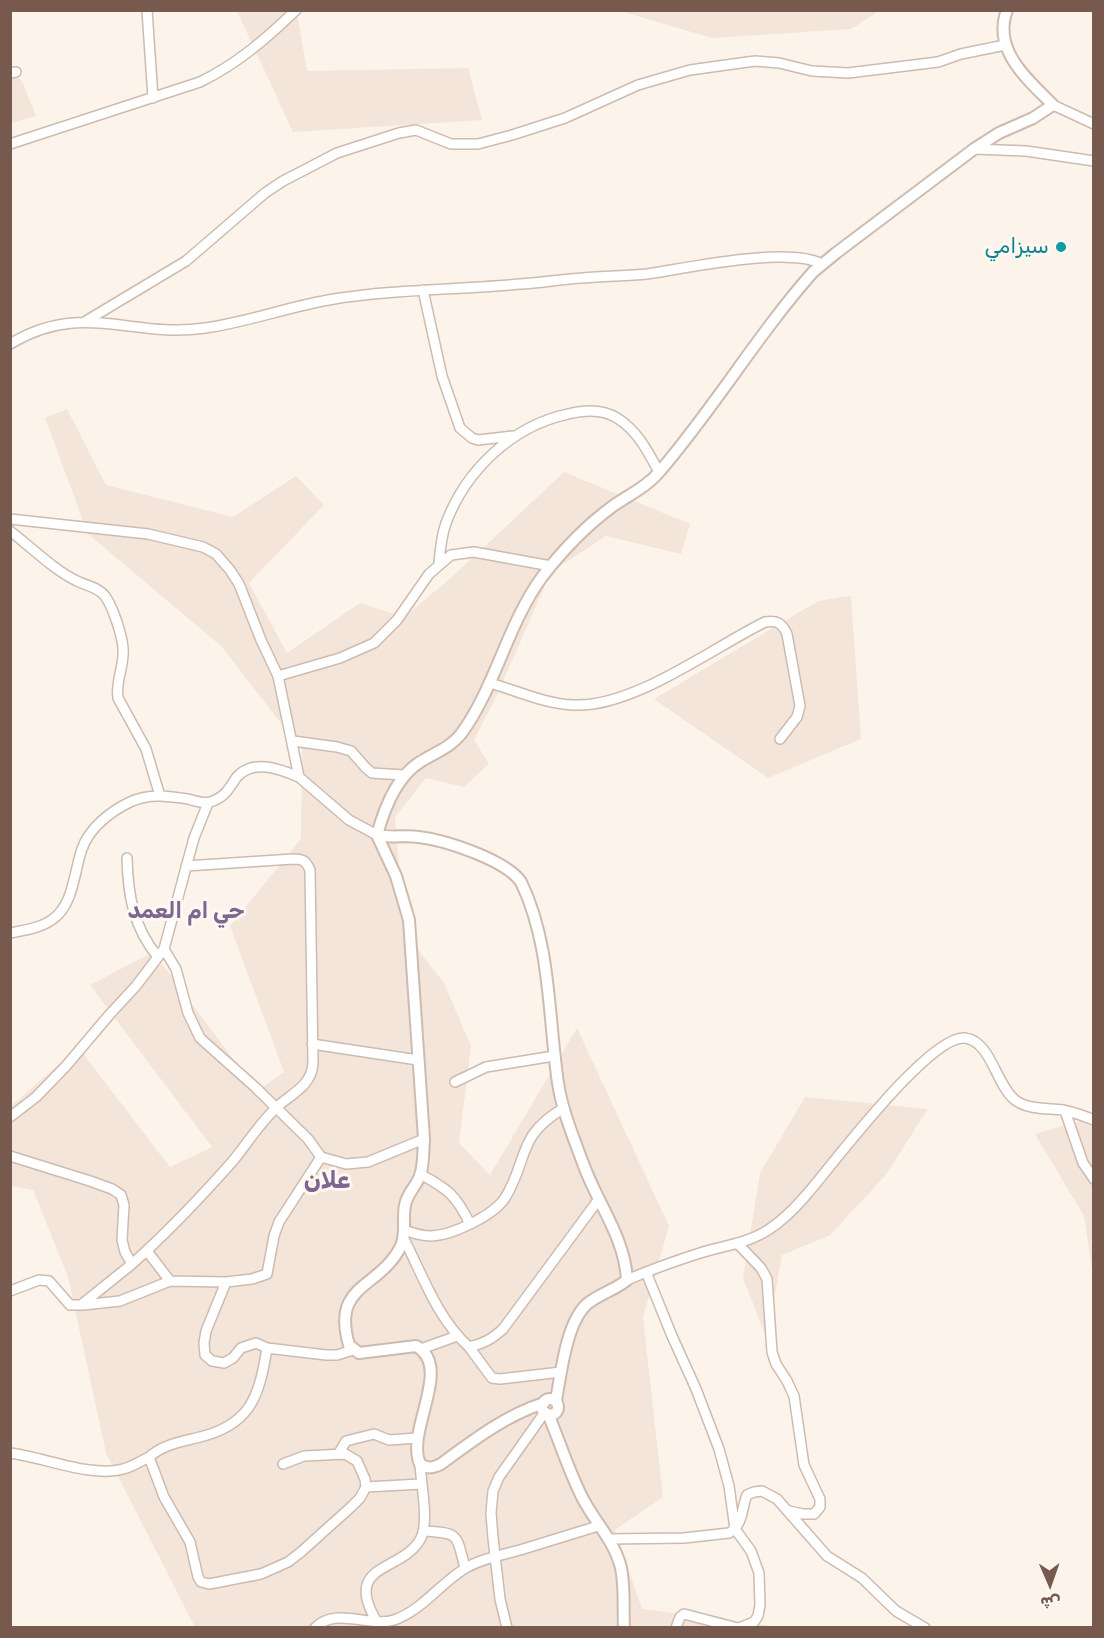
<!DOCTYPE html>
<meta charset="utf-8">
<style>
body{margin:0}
#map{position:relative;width:1104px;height:1638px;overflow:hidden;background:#fcf4eb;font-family:Rubik,Vazirmatn,sans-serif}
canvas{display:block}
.frame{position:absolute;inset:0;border:12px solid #77594e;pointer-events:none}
.north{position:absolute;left:1020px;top:1554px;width:60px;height:60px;-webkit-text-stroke:4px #fef8f1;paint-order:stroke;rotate:178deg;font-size:16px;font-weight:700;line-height:24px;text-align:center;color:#77594e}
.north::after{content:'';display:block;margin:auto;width:21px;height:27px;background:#77594e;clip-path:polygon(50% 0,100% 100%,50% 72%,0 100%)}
</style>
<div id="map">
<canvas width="1104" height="1638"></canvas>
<div class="frame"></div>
<div class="north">ش</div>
</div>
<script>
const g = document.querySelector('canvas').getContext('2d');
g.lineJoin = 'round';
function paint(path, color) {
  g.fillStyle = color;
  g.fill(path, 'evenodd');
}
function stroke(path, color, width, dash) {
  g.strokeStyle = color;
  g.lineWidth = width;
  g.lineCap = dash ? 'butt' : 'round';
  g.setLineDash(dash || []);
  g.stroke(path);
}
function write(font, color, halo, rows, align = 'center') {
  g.font = font + ' Rubik,Vazirmatn,sans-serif';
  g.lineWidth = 6;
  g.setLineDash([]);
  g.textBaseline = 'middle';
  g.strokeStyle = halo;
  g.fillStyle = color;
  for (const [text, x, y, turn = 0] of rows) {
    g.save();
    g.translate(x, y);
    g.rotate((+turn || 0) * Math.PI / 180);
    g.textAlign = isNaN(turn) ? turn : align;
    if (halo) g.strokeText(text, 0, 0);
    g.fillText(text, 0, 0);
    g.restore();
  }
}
paint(new Path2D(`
 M237,11H316L297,13L307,71L468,68L482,120L293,132Z
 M620,11H879L851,29L712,38Z
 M10,64L23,84L36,116L11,123Z
 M67,409L106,485L233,517L296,476L324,505L249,583L287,653L360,603L404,617L453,576L564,472L690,524L681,554L606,536L551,572L497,695L474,740L489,764L464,787L426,778L395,817L405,933L444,983L471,1046L459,1143L490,1175L577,1028L669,1226L643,1317L663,1497L615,1530L642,1609L779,1627H195L106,1453L68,1277L33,1190L11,1186L10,1107L78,1047L170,1167L212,1147L90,985L153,952L257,1091L284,1072L230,926L301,839L302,750L221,646L88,534L45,418Z
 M851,596L861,739L768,778L654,699L818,601Z
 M805,1097L928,1109L885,1176L830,1235L782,1255L767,1339L743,1278L760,1173Z
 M1093,1117V1276L1084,1216L1035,1134Z`), '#f3e5d9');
const minor = new Path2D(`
 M147,10L153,98
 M10,73L16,72
 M1053,105L1094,124
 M10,144L200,82C237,64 266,39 296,10
 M974,149L1026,151L1094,161
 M423,290L442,376L460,428L472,438L478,440L513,436
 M86,321L186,261L265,193L283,181L337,153L399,133L416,130L451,144H478L512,135L565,118L638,85L690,70L755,61L779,63L812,71L848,73L938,62L961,54L1005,45
 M10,344C83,300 132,339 205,328C249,322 290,306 334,299C395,289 458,290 520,284C541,283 562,279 583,278C604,276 626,276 647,274C688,268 787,246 822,264
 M10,519L148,534L203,547L216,554L230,570L239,584L261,640L278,676L299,777L349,820L377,835
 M10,531C30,546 55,571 77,581C87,586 98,587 105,596C113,607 122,635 123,648C125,665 115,681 118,698L146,749L160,796
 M439,564C440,550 441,537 446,523C466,470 512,426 568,414C584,410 603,409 617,418C638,431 648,452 659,472
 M278,676L340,658L374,643L397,620L429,574L451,555L474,552L551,566
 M490,683C518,691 545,704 574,705C633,708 712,648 765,622C777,620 782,623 787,634L800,706L797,717L780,739
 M293,741L337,747L351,751L366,768L372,773L404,775
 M127,858C128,895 133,927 158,957
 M10,933C25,930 41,928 53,919C74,904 74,871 82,849C89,828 111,811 130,802C149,793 168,796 188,799C195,801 204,804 210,802C224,798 229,789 236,778C252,758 280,769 299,777
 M164,949L176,969L188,1013L200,1038L255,1087L308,1139L321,1157L346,1164L368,1162L424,1139
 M312,1044L418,1060
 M455,1082L486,1067L554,1056
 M1065,1111L1083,1163L1094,1179
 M10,1117L36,1097L66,1066L110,1014L136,986L164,949L194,838L208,803
 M10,1156L90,1181L112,1189L121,1195L124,1205L122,1240L125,1252L132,1264C168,1232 200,1198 232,1162C247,1144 259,1124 276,1108C290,1094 311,1087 313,1064L310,870C306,861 303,859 293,859L186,866
 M321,1157L279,1222L274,1236L267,1274L252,1279L226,1282L206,1331L204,1343L205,1355L212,1361L224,1363L233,1358L241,1348L256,1343L267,1348L326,1355H337L353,1350
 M420,1174C448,1189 456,1195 470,1224
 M405,1230C414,1234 423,1236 432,1236C453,1235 494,1215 505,1198C529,1159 516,1136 564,1108
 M404,1239C423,1276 437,1318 469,1347C483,1344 492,1339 503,1329L599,1199
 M737,1243L761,1268L767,1279L772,1352L776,1364L787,1381L794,1396L804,1465L820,1499V1507L814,1514H803L789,1511
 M147,1251L170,1281
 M646,1272L672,1336L696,1389L719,1449L729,1486L735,1529L751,1551L759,1573L760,1605L758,1616L754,1622L739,1628
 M627,1280C650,1270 675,1261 700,1253C723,1246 748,1243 768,1230C784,1220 797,1206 808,1193C833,1164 930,1034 965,1038C991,1041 996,1085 1015,1100C1028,1110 1048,1108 1063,1110C1074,1112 1084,1116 1094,1120
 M10,1291L39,1280L49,1281L70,1305H81L132,1264
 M83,1305L120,1301L170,1281L226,1282
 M469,1347L492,1378L500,1379L561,1372
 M267,1348C259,1398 250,1426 196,1438C179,1442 163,1445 149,1457L164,1497L190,1542L198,1577L201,1582L209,1584L261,1574L288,1562L301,1552L351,1507L360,1498L366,1487L365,1479L357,1461L345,1454L304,1456L283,1464
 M421,1349L457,1336
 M10,1453C43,1457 92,1478 123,1469C132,1467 141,1461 149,1457
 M339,1453L346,1441L374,1434L389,1440L417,1438
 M366,1487L421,1484
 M424,1531C460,1533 456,1534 465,1568
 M608,1539L684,1538L729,1533C744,1524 741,1509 747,1495L754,1492L762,1491L777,1499L827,1556L862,1578L896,1611L925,1628
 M377,1622C341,1562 403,1573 421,1538C429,1521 421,1484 420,1464
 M315,1628C336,1606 369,1628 394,1620C421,1611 440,1584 464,1569C480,1559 502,1555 520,1550C546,1542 572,1534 598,1526
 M507,1628L500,1599L493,1538L491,1513L493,1491L499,1477L545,1412
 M676,1628L680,1617L684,1614L738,1628`);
const tertiary = new Path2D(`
 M377,835C391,838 405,835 419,837C445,840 506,860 521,882C551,944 548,1015 558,1083C562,1110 574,1139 584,1166C598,1204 625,1238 627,1280C615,1290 599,1294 587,1304C566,1323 561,1374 556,1400
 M542 1407a8 8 0 1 1 16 0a8 8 0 1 1-16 0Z
 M544,1403C506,1415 472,1441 441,1464C433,1468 428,1469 420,1464C405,1431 454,1367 416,1346L359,1353L349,1345C331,1283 379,1290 401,1246C407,1232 402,1219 405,1205C407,1194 416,1186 420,1176C424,1164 423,1151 424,1139L409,920L396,876L377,835C384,809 396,777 420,762C434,753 450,748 461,734C496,686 507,625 542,577C562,551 587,525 613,506C629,495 648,486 660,471C715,407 758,334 813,272L836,253L974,149L999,133L1033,118L1053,105C1027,79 992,50 1007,10
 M548,1414C560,1442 569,1472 583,1499C595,1522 615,1542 621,1568C625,1587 623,1608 624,1628`);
stroke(minor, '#cebbb0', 12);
stroke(tertiary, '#cebbb0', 14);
stroke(minor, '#fff', 9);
stroke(tertiary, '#fff', 10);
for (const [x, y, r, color] of [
 [1061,247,6,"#0f9aa8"]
]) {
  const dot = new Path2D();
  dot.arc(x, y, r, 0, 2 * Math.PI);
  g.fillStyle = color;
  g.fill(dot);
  stroke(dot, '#fef8f1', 2);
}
write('21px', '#0d838f', '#fef8f1', [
 ["سيزامي",1049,247]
], 'right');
write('bold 22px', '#7f6692', '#fef8f1', [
 ["حي ام العمد",186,912]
]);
write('bold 24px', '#7f6692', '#fef8f1', [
 ["علان",327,1181]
]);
</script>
